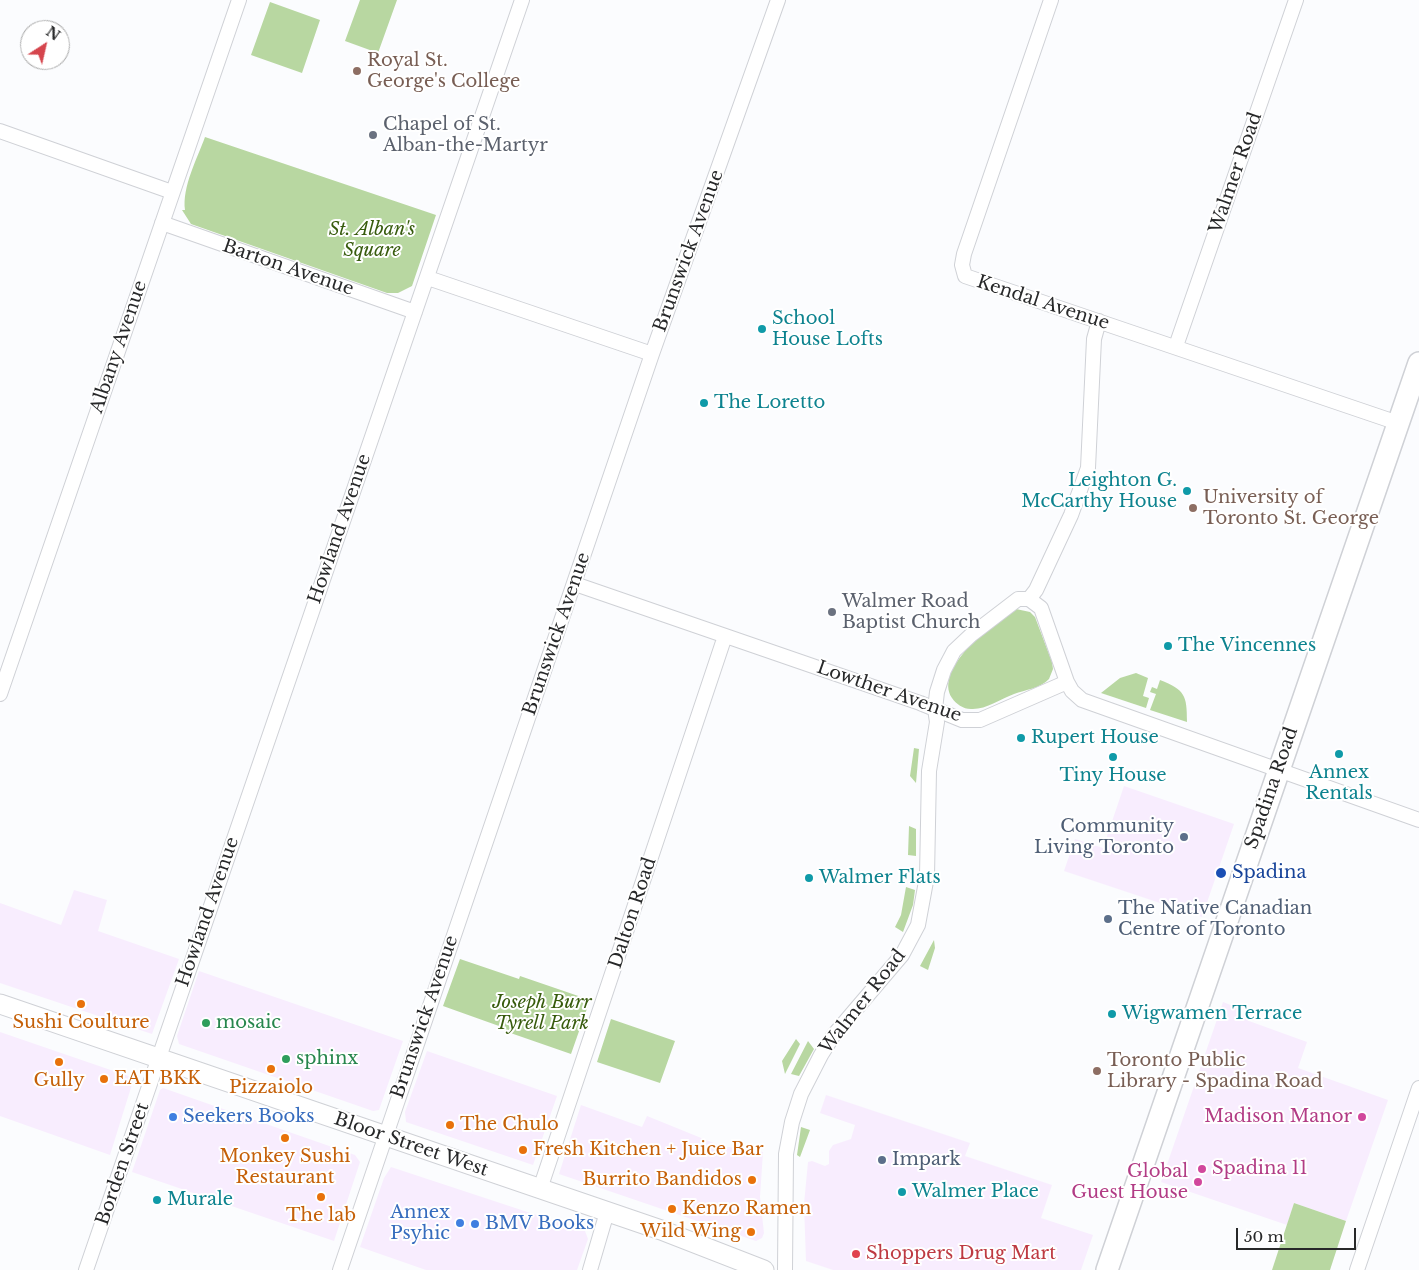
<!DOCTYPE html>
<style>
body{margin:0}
#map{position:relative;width:1419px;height:1270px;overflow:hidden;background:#fbfcfe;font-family:"Libre Baskerville",serif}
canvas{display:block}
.north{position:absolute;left:20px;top:20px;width:50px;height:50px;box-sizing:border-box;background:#fff;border:1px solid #a9a9a9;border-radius:50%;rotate:35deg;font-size:14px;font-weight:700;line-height:20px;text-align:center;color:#272829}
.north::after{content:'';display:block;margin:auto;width:18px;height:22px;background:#d5454d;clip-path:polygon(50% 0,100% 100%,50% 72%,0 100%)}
.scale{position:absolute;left:1236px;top:1228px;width:120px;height:22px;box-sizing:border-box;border:2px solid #272829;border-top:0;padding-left:6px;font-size:15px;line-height:18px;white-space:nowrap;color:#272829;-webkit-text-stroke:4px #fff;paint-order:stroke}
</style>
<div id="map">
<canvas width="1419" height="1270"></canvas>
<div class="north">N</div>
<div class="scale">50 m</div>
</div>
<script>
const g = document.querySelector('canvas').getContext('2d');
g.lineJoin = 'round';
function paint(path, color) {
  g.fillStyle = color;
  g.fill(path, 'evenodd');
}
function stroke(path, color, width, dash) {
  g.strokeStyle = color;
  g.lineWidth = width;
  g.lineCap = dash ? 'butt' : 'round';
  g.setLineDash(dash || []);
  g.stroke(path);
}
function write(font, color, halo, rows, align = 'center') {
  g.font = font + ' "Libre Baskerville",serif';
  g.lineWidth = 4;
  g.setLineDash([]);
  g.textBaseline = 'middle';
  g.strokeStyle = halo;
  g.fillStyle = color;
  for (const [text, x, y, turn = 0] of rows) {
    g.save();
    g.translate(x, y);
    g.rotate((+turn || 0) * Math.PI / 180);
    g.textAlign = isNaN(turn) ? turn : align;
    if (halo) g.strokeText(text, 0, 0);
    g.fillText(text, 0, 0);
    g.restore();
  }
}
paint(new Path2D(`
 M1124,786L1234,824L1202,917L1064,871L1075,839L1103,848Z
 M74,890L107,900L98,931L179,959L152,1034L0,983V903L61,925Z
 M199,971L403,1041L379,1110L373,1111L179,1044L177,1036Z
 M1223,1002L1233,1006L1249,1021L1307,1042L1298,1068L1388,1100L1346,1221L1294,1203L1287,1225L1161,1182Z
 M0,1032L134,1078L110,1155L0,1116Z
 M427,1051L557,1096L533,1165L406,1122L405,1112Z
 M163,1088L355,1155L360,1162L334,1241L132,1172L160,1090Z
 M826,1095L970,1143L965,1156L1052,1185L1041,1218L1093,1235L1081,1270H833L806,1261L804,1204L808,1162L812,1161L825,1166L829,1164V1151L833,1145L851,1139L855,1125L820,1113Z
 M581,1105L642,1127L647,1116L721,1146L763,1152L760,1197L764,1233L762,1238L756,1241L559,1174Z
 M391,1167L585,1231L588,1239L577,1270H426L360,1247L384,1178Z`), '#f8edfe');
paint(new Path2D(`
 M360,0H397L378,53L345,41Z
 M270,2L320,20L302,73L251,55Z
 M205,137L436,215L412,286L398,293H387L191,224L182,210H185C182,187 197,159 205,137Z
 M1016,609L1030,612L1035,617L1052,662L1053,669L1049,679C1041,688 1025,690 1014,694C1001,699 985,710 971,709C963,709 956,704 952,698C933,669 994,621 1016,609Z
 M1136,673L1148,678L1143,696L1149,698L1146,708L1101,693L1120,678Z
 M1160,680C1185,690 1187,695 1187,722L1150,710L1156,694L1150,692L1152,687L1157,689Z
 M914,748L919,749L916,783L910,776Z
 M909,826L916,829V856L908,855Z
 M906,887L915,890L913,905L903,932L895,927L901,915Z
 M934,940L935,948L928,970L920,966Z
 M460,959L519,979L520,976L590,1000L571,1054L499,1029V1026L443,1006Z
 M611,1019L675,1041L660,1083L597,1062Z
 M796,1039L800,1044L785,1074L782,1061Z
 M808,1041L814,1049L799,1076L791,1074Z
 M801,1127L810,1130L800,1157L797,1155Z
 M1294,1203L1346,1221L1330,1270H1272Z`), '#b8d7a1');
const minor = new Path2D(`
 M1051,0L964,254L962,265L965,276L1398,423
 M0,131L172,192
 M162,223L415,312
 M428,278L652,354
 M1176,346L1296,0
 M575,584L920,703L962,720H980L1067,682
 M1029,599L1036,590L1071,515L1088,468L1094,339L1099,321
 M0,694L239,0
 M540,1189L725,636
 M86,1270L522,0
 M340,1270L652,354L778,0
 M590,1270L607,1212
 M785,1270L786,1154L792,1122L801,1094L821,1055L833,1036L902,955L918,925L927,876L929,771L937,722L935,709L937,692L944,670L954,651L971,635L1018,599H1029L1041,608L1067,682L1072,691L1082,700L1419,820
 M1357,1270L1419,1088`);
const secondary = new Path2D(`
 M0,1004L661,1230L764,1270`);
const primary = new Path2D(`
 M1107,1270L1419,363`);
stroke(minor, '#cfd1d6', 16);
stroke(secondary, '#cfd1d6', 21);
stroke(primary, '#cfd1d6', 24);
stroke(minor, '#fff', 14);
stroke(secondary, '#fff', 19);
stroke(primary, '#fff', 21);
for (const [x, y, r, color] of [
 [357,71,5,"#8d6e63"],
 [373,135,5,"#6b7280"],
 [762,329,5,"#0f9aa8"],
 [704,403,5,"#0f9aa8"],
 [1187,491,5,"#0f9aa8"],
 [1193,508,5,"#8d6e63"],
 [832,612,5,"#6b7280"],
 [1168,646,5,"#0f9aa8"],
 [1021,738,5,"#0f9aa8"],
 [1339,754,5,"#0f9aa8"],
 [1113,757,5,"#0f9aa8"],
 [1184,837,5,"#5c6f8a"],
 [1221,873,6,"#1a4fb4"],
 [809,878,5,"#0f9aa8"],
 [1108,919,5,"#5c6f8a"],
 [81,1004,5,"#e8710a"],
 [1112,1014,5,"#0f9aa8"],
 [206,1023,5,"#2e9e5b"],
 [286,1059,5,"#2e9e5b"],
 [59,1062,5,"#e8710a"],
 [271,1069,5,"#e8710a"],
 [1097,1071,5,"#8d6e63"],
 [104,1079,5,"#e8710a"],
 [173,1117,5,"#3f7fe0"],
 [1362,1117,5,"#d1479c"],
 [450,1125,5,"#e8710a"],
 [285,1138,5,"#e8710a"],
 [523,1150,5,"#e8710a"],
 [882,1160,5,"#5c6f8a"],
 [1202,1169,5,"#d1479c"],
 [752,1180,5,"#e8710a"],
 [1198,1182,5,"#d1479c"],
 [902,1192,5,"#0f9aa8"],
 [321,1197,5,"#e8710a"],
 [157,1200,5,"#0f9aa8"],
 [672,1209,5,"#e8710a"],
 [460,1223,5,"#3f7fe0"],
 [475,1224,5,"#3f7fe0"],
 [751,1232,5,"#e8710a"],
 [856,1254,5,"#e0444e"]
]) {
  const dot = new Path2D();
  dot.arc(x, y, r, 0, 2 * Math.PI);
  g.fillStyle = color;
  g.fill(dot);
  stroke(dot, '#fff', 2);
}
write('18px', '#785e54', '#fff', [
 ["Royal St.",367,61],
 ["George's College",367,82],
 ["University of",1203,498],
 ["Toronto St. George",1203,519],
 ["Toronto Public",1107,1061],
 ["Library - Spadina Road",1107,1082]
], 'left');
write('18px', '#5b616d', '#fff', [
 ["Chapel of St.",383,125],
 ["Alban-the-Martyr",383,146],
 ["Walmer Road",842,602],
 ["Baptist Church",842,623]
], 'left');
write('18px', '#272829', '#fff', [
 ["Walmer Road",1236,173,-71],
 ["Brunswick Avenue",689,251,-70],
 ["Barton Avenue",288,268,19],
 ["Kendal Avenue",1043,303,18],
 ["Albany Avenue",119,347,-71],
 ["Howland Avenue",340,529,-71],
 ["Brunswick Avenue",557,634,-71],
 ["Lowther Avenue",889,692,19],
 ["Spadina Road",1272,788,-71],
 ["Howland Avenue",208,912,-71],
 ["Dalton Road",633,913,-72],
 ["Walmer Road",863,1002,-52],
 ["Brunswick Avenue",425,1017,-71],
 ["Bloor Street West",411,1145,19],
 ["Borden Street",123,1164,-71]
]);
write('italic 18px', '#375b0d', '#fff', [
 ["St. Alban's",372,230],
 ["Square",372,251],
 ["Joseph Burr",542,1003],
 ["Tyrell Park",542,1024]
]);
write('18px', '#0d838f', '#fff', [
 ["School",772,319],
 ["House Lofts",772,340],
 ["The Loretto",714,403],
 ["Leighton G.",1177,481,"right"],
 ["McCarthy House",1177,502,"right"],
 ["The Vincennes",1178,646],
 ["Rupert House",1031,738],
 ["Annex",1339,773,"center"],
 ["Rentals",1339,794,"center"],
 ["Tiny House",1113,776,"center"],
 ["Walmer Flats",819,878],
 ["Wigwamen Terrace",1122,1014],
 ["Walmer Place",912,1192],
 ["Murale",167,1200]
], 'left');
write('18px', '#4e5e75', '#fff', [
 ["Community",1174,827,"right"],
 ["Living Toronto",1174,848,"right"],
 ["The Native Canadian",1118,909],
 ["Centre of Toronto",1118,930],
 ["Impark",892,1160]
], 'left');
write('18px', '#164399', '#fff', [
 ["Spadina",1232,873]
], 'left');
write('18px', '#c56008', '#fff', [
 ["Sushi Coulture",81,1023],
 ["EAT BKK",114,1079,"left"],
 ["Gully",59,1081],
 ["Pizzaiolo",271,1088],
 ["The Chulo",460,1125,"left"],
 ["Fresh Kitchen + Juice Bar",533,1150,"left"],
 ["Monkey Sushi",285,1157],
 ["Restaurant",285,1178],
 ["Burrito Bandidos",742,1180,"right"],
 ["Kenzo Ramen",682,1209,"left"],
 ["The lab",321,1216],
 ["Wild Wing",741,1232,"right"]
]);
write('18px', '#27864d', '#fff', [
 ["mosaic",216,1023],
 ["sphinx",296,1059]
], 'left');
write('18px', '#366cbe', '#fff', [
 ["Seekers Books",183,1117],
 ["Annex",450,1213,"right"],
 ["Psyhic",450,1234,"right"],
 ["BMV Books",485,1224]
], 'left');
write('18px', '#b23c85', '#fff', [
 ["Madison Manor",1352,1117],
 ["Spadina 11",1212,1169,"left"],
 ["Global",1188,1172],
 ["Guest House",1188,1193]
], 'right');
write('18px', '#be3a42', '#fff', [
 ["Shoppers Drug Mart",866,1254]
], 'left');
</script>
